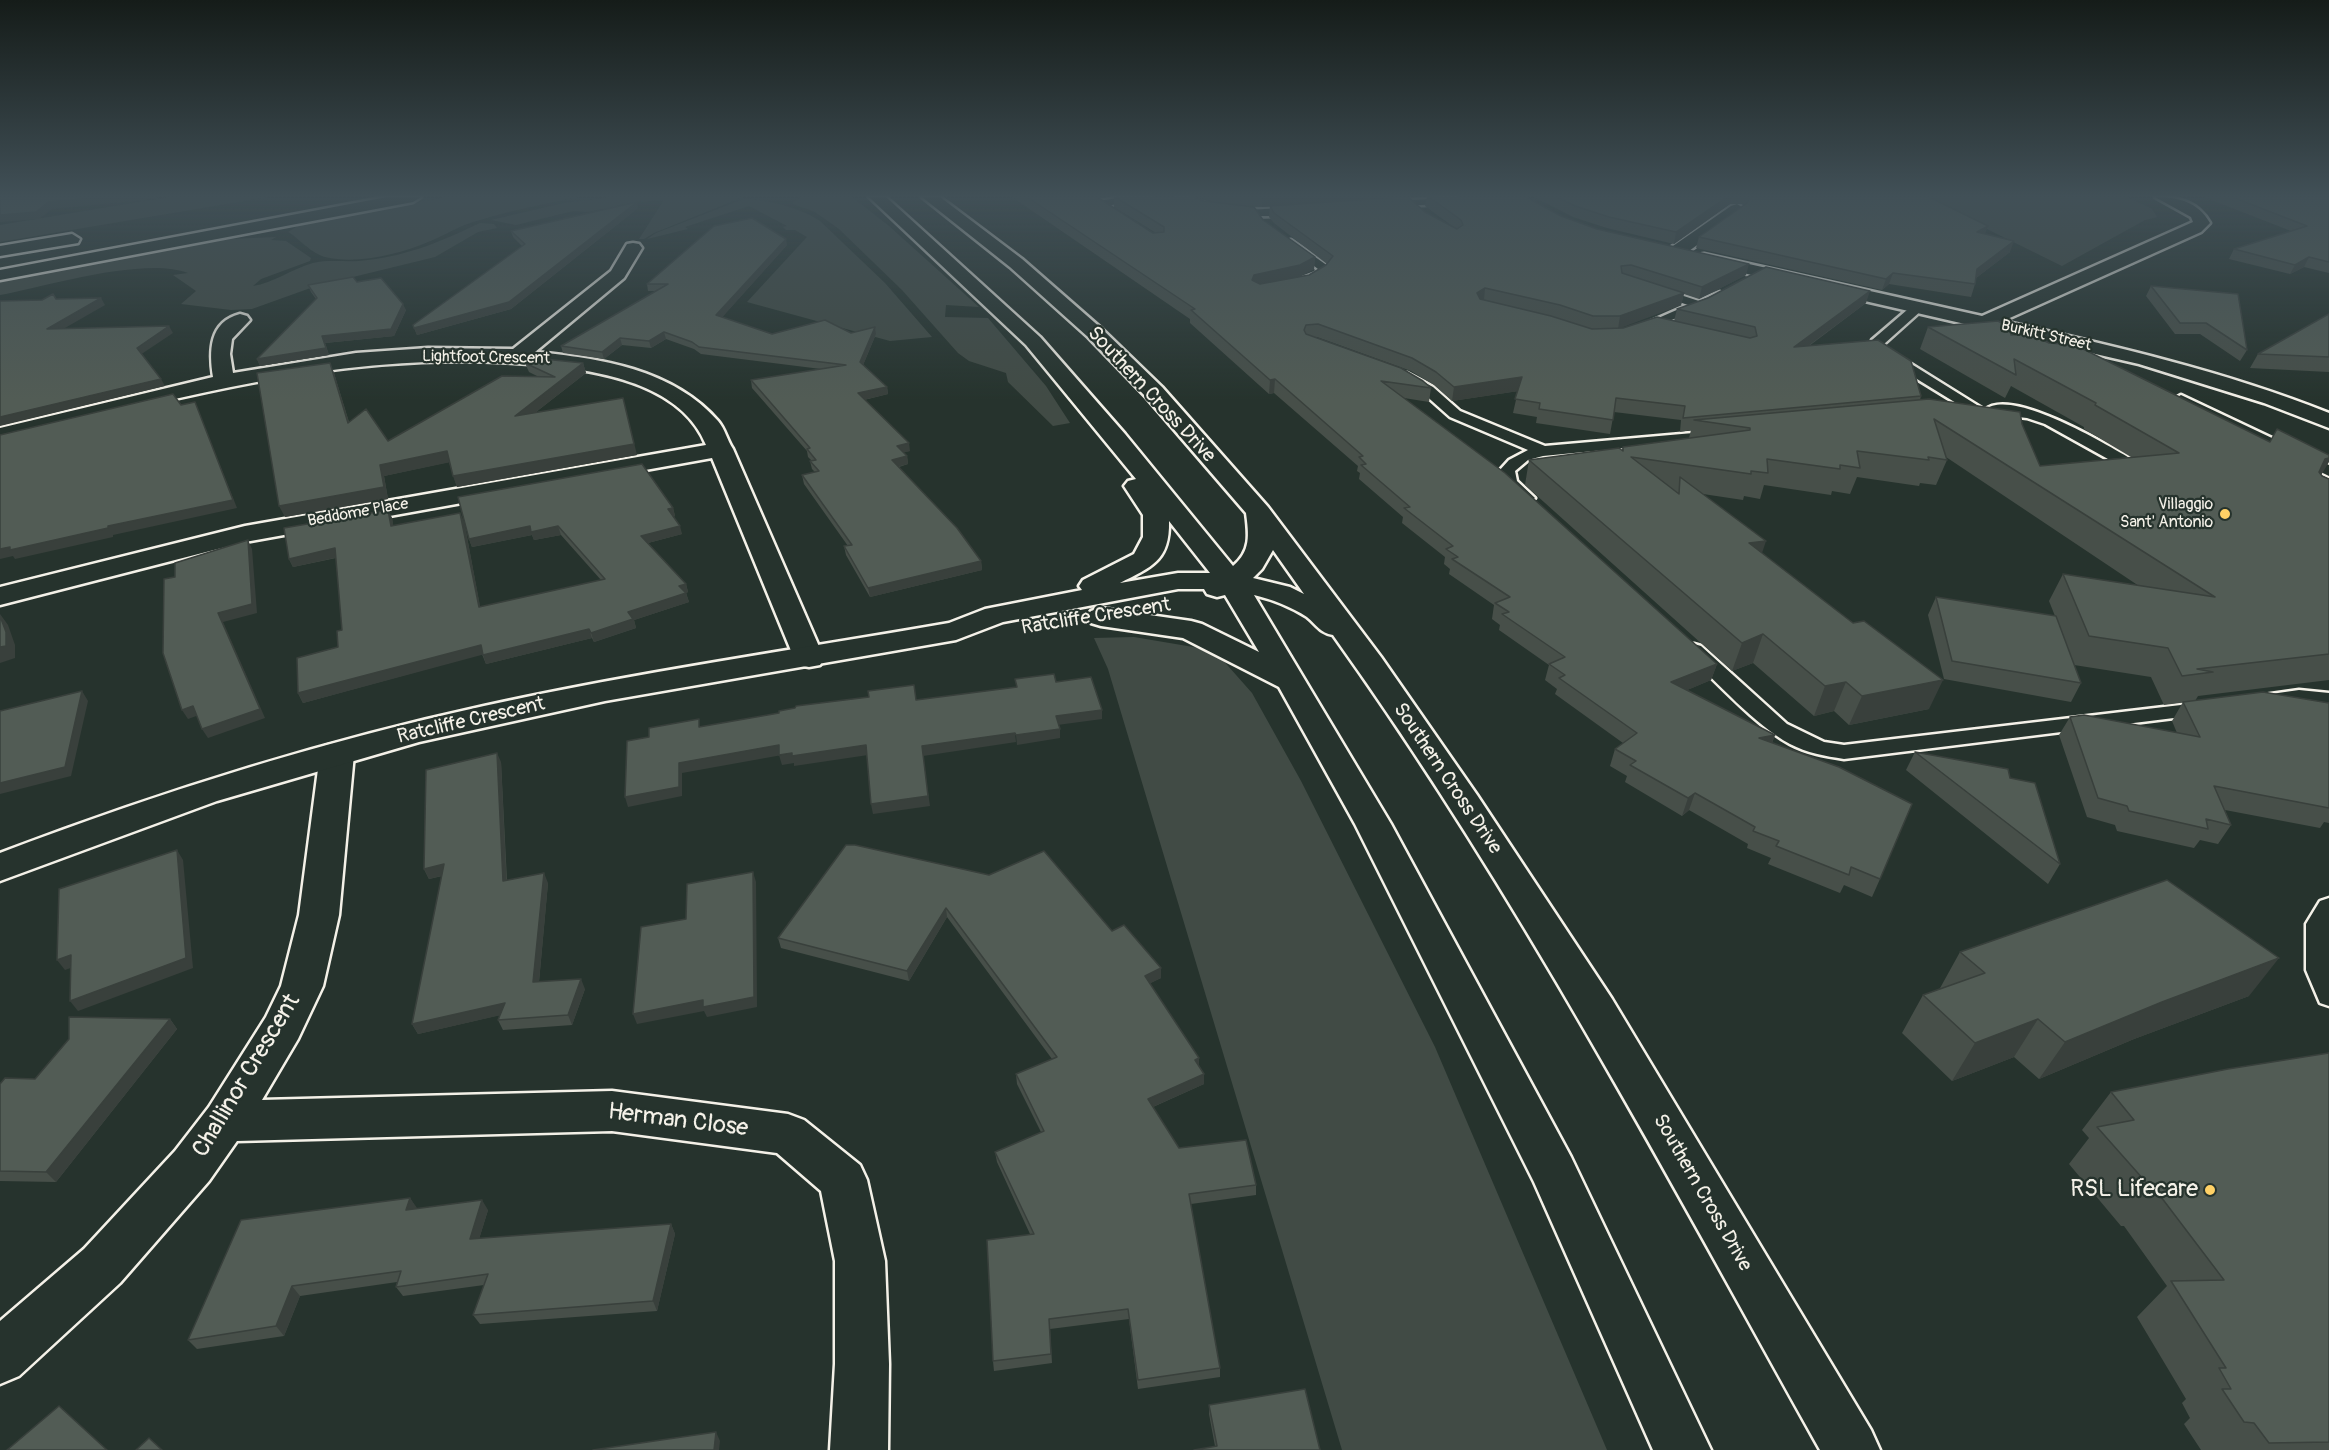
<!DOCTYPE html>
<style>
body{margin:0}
canvas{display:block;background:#26332d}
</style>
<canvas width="2329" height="1450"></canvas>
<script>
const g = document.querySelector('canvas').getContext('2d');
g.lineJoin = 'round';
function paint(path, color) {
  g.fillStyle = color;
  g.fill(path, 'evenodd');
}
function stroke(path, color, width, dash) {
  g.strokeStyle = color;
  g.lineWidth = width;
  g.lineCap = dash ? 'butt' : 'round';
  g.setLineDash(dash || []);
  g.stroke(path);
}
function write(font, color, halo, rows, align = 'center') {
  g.font = font + ' Pangolin,sans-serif';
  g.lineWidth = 4.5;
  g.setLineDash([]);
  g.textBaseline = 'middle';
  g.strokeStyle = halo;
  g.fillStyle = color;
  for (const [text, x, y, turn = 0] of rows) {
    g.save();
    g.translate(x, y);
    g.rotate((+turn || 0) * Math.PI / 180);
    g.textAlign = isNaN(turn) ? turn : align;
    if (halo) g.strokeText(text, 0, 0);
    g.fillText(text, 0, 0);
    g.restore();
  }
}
paint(new Path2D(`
 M169,197H268L0,242V225Z
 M446,197H578C542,204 505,212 470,223C455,228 443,236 428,242C399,254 357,265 325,257C310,253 293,233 288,232L301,224Z
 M610,197H743L654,233L644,239H639L664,200L636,202L588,212L573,211L516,225L491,220L564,203Z
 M801,197H852L889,226L979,307L946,305L945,317L988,318L1046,386L1070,423L1053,426L1008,382L1006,373L969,361L958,353L902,290L839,229L815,212L793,204V202Z
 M1922,197H2128L2152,209L2157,217L2145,220L2062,266Z
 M746,198C772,202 797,206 820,221L885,283L932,337L890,341L747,302L807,237L795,230H786L783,227L787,226L749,206L685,227L688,229L647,239L656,233Z
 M480,223L494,224L497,228L478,232L435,257L316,286L252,309L231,310L181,304L196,291L173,275L188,273C146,256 46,286 0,295V281L229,239L276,237L271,240L286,241L311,258L310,261L261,279L253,286C273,283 292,269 313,263C330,259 350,263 368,260C410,255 442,241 480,223Z
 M1134,637L1199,648L1221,658L1252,693L1301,781L1435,1047L1607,1450H1342L1108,669L1094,638Z`), '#414b45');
const lane = new Path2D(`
 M1124,197H1150L1107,206L1119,214L1114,217L1093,204L1098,201Z
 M1177,197C1194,197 1207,205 1224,208C1248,211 1272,209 1296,206L1301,209C1281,224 1197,213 1177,197Z
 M1454,198L1457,199V203L1387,207L1382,204L1387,201Z
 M1291,240L1328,266L1330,268L1325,277L1304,284L1300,283V279L1316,273L1318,269L1287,245V241Z
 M1656,287L1699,301L1720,292L1726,296L1704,308L1666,322L1673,326L1667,330L1649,326L1647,323L1688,305L1652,293L1650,291Z
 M1918,303L1924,307L1922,310L1884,344V347L1985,410C2012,385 2119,452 2147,468L2149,471L2147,474H2135L2045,424L2027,418L1992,414L1986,411L1979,415L1974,414L1873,352L1871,343L1872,340L1914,304Z
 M1407,373L1433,387L1460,411L1545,446L1716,431L1723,435L1716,439L1543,456L1528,460L1515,471L1517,481L1535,498L1527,503C1512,499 1503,485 1499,471L1509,460L1528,450L1450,417L1423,393L1402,380L1400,377L1402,374Z
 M2181,395L2329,465V476L2176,402L2174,399Z
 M1694,644L1701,646L1787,724L1824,742L1844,745L2206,702L2213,704L2216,708L2213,712L2206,714L1844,759C1825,756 1807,753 1790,744C1755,725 1717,682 1687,654L1684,650L1687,646Z
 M2299,690L2329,693V705L2299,702L2264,706L2257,704L2254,700L2257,696Z
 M2329,898V1006L2320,1003L2306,970V924L2320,901Z`);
const street = new Path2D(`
 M2155,197C2179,197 2198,202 2210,223L2201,232L2003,321C2114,346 2224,371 2329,413V428L2264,403L2139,364L1704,264L1698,263L1695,259L1698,255L1704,254L1982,316L2193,222L2191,217Z
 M1737,204L1745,209L1743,212L1682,256H1670L1667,252L1670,248L1731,206Z
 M633,243L639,244L642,248L624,278L535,352C599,358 673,369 718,421C725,429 727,440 733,449L824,658L820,665L809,667L798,665L794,658L712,458L245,542L0,605V587L245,526L706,445C683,387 607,372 551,366C359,345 185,396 0,442V428L213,377C209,351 209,322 240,314L247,316L250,320L232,339L230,354L233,373L356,353L428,348L513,349L611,271L627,244Z
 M337,743L349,746L354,754L339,915L323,986L298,1039L262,1100L612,1091L788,1114L804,1120L860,1165L867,1180L885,1261L889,1364L888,1450H830L835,1364V1261L821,1191L777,1153L612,1131L237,1141L209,1181L120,1283L19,1376L0,1384V1321L84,1249L175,1151L209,1107L266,1017L281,986L299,915L320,754L325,746Z`);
const secondary = new Path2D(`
 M869,197H886L1040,337L1125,434L1233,566C1251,551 1249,535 1246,513L1146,397L1088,337L1010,267L922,197H940L1022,259L1102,329L1162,387L1268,507L1381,657L1477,795L1612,999L1871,1430L1880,1450H1820C1666,1174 1517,892 1333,635C1320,633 1317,625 1307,617C1292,607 1271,599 1254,595L1391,824L1571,1157L1711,1450H1653L1534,1182L1355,824L1279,687L1183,638L1101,626L1091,623L1086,617L1091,611L1101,608L1191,621L1202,624L1259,652L1225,595L1217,597L1207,594L1204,589H1178L1003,622L956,640L605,701L419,742L217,801L0,881V853C158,793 319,742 484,706C638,672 794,650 949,623L985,609L1082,590L1079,586L1083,580L1134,554L1143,537V515L1124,486L1128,481L1136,479L1026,345ZM1169,521L1210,573H1178L1120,583C1151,567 1170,561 1169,521ZM1273,550L1304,594L1290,587L1253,578L1262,569Z`);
const primary = new Path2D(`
 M387,197H421L413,202L0,280V270Z
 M72,234L80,239L78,243L0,256V246Z`);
stroke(lane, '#f4f1e8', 5);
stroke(street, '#f4f1e8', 5);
stroke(secondary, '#f4f1e8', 5);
stroke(primary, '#f4f1e8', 5);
paint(lane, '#26332d');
paint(street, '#26332d');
paint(secondary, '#26332d');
paint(primary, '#26332d');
paint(new Path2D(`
 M1012,197H1108L1099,198L1153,233H1156L1114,207V197H1193L1204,201L1214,202L1198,197H1413H1408L1425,212L1455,228L1425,206L1427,197H1526L1561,216L1597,229L1746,275L1699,299L1684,294L1681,305L1618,328L1674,321L1677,309L1866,303L1809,346L1921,396L1920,400L2022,424L2040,466L2131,457L2084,429V427L2011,386L2005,398L1920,349L1928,327L2011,335L2049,343L2329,479V680L2198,696L2195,701L2164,705L2151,677L2074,665L2081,683L2071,702L1944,679L1928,615L1936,597L2055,616L2049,601L2063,574L2139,586L1946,457L1947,460L1936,485L1920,483L1919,486L1857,477L1850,494L1832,491L1831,495L1764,485L1760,499L1744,496L1743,500L1703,494L1762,553L1929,709L1849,725L1834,711L1814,716L1753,663L1732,671L1525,485L1529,460L1622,450L1623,447L1689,438L1691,430L1680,432L1681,420L1614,412L1610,434L1536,423L1537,417L1513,413L1518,391L1452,401L1434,385L1411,371L1317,337H1314L1431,388L1429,402L1404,398L1717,664L1711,680L1687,690L1775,735L1772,743L1880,879L1872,897L1844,885L1840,893L1768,864L1771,858L1747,848L1748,844L1689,810L1682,816L1625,782L1627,776L1610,766L1615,749L1623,743L1555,694L1557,689L1545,680L1549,665L1499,630L1500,625L1492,619L1494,605L1449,574L1450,569L1444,564L1445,557L1402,523L1403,517L1359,479L1360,473L1357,471L1358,466L1274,393L1269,394L1190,323V319ZM1387,198L1270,206L1269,217L1274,223L1327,264L1309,275L1300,276L1314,269L1315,257L1263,220L1252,206L1262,207Z
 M1534,197H1929L1985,234L2010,252L1976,278L1975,284L1971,297L1889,284L1882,290L1696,248L1699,237L1744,205L1743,204H1730L1674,244L1607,228L1573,217Z
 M2204,197H2329V273L2304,267L2290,274L2229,259L2234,249L2291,231Z
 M638,208L511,309L417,335L413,325L522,246L513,237L511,231Z
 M787,245L722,317L772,334L851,333L875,327L876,334L863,365L887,387L888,394L864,400L910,451L903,452L907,456L908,464L899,467L981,561L982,570L870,597L846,555L844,546H848L804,484L802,475L815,472L812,469L810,461H812L808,457L807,451L752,388L751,380L821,369L701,354L694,349L666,339L651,348L622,345L604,359L563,353L561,346L656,291H648L647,284Z
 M357,282L406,310L394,336L325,343L329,355L260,366L257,359L316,299L311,292L308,285Z
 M2151,286L2247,350L2240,361L2200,334H2175L2146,296Z
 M2329,314V372L2250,368L2258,354Z
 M525,363H583L586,373L536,412L637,455L457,487L449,462L384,476L388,499L285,517L334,373L349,422L388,441L537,376L529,372Z
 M673,508L675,516L673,517L682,534L648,543L686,584L688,592L686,593L689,602L634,620L636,628L594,642L592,638L486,664L482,654L303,703L298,693L338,647L342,630L336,558L293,567L289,559L388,510L392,518L393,526L464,521L480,607L601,580L561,535L534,540L532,535L472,547L469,539Z
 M2183,702L2329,703V823L2324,822L2320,828L2225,810L2231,825L2218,844L2200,840L2194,848L2117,831L2115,825L2087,817L2059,735L2070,717L2177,733L2172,721Z
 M1915,752L2060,864L2048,884L1906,770Z
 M501,762L507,881L548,883L539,982L585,989L572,1025L503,1030L498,1020L500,1015L418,1034L412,1024L442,876L429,879L424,869Z
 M846,845L1112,931L1161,978L1150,983L1199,1066L1204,1084L1153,1107L1179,1148L1256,1185V1195L1191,1204L1220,1368V1377L1138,1389L1129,1319L1050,1329L1052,1363L994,1371L993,1361L1030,1234L997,1162L995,1152L1041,1132L1017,1084L1016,1074L1052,1059L947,917L909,981L781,948L778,938Z
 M1960,952L2249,996L2134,1039L2039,1079L2014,1057L1952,1081L1902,1033L1923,995L1939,990Z
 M170,1019L177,1029L56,1182L0,1181V1084L35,1079Z
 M2329,1053V1450H2201L2184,1424L2190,1418L2182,1403L2186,1399L2137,1317L2167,1286L2124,1226H2121L2069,1164L2089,1138L2082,1130L2111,1092Z
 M410,1198L416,1208L488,1210L479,1239L671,1224L675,1234L657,1311L480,1324L473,1315L484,1285L403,1296L396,1287L397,1282L300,1296L284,1336L197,1349L188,1340Z
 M1209,1405L1320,1450L1215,1446L1209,1414Z`), '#474f49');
paint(new Path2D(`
 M103,197H158L155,199L52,209L39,219L0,222V215L48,202Z
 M1262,197H1387L1262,207Z
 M1727,197H1732L1730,204L1674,244L1676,232Z
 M637,202L638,208L511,309L417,335L414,328Z
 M1988,226L1984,237L1977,232Z
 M786,239L787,245L718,322L716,315Z
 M2014,241L2010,252L1972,281L1977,269Z
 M1315,257L1314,269L1299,277L1253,286L1252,280L1254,275Z
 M2309,257L2304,267L2290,274L2295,265Z
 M1749,264L1746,275L1699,299L1702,287Z
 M1893,273L1889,284L1882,290L1886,279Z
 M1485,288L1484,300L1475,306L1477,293Z
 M1870,291L1866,303L1789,360L1794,347Z
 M1684,293L1681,305L1618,329L1620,316Z
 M101,298L105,305L51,336L47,329Z
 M403,304L406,310L394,336L325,343L329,355L260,366L257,359L322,336Z
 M169,326L173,333L140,355L137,348Z
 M875,327L876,334L861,370L860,362Z
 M664,332L666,339L651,348L649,341Z
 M620,338L622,345L604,359L602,352Z
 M330,363L334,373L352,434L348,423Z
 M583,363L586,373L518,426L515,416Z
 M1522,377L1519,391L1452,401L1454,387Z
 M161,379L165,386L0,426V417Z
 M1275,379L1274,393L1269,394L1270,380Z
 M887,387L888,394L859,401L858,393Z
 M623,398L637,455L457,487L453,476Z
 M195,402L237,508L113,535V537L15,559L13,556L0,559V549L108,526Z
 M909,443L910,451L898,454L897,446Z
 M447,451L451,462L384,476L388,499L285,517L279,506L380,465Z
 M907,456L908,464L893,468L892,460Z
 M2329,458V462L2317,482L2309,484L2325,459Z
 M673,508L675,516L670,517L668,509Z
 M388,510L392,518L395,535L391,526Z
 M460,513L464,521L482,616L479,607Z
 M530,526H558L561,535L534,540L532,535L472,547L469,539Z
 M680,526L682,534L644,544L641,536Z
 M248,540L252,549L257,613L223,622L265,718L208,738L202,729L218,613Z
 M1766,541L1757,568L1749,543Z
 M335,548L339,557L293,567L289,559Z
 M981,561L982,570L870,597L868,588Z
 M686,584L688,592L686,593L689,602L634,620L636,628L594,642L591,633L628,612L679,586Z
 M0,614L8,625L15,645V658L0,663Z
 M589,629L592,638L486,664L483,655Z
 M1763,634L1753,663L1732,671L1742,643Z
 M481,645L485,654L303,703L298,693Z
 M1717,664L1711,680L1666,699L1671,682Z
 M1943,680L1929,709L1849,725L1862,696Z
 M1846,682L1834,711L1814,716L1825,686Z
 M82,691L88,701L71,776L0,794V783Z
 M193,706L199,715L188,719L182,710Z
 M1102,710V719L1057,725L1056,716Z
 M1060,729V738L1017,745L1016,735Z
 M1015,733L1016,742L923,756L930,806L873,814L871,804L922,746Z
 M1775,735L1768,752L1759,738Z
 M779,745L782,755L682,773V796L628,807L625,797L679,763Z
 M866,745L868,755L794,766V763L782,765L779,755Z
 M497,753L501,762L507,891L503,881Z
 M1695,793L1689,810L1682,816L1688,798Z
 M177,850L183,860L193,968L78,1011L70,1001Z
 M444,864L449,874L429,879L424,869Z
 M753,872L756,882L757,1007L707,1017L704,1011L637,1024L633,1014Z
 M544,873L548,883L538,992L533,982Z
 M946,908L947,917L909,981L907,971Z
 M71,955L79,965L65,970L57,960Z
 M2279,958L2249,996L2134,1039L2039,1079L2065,1042L2162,1002Z
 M1161,968V978L1145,986V976Z
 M581,979L585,989L572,1025L568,1015Z
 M505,1003L510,1013L418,1034L412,1024Z
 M170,1019L177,1029L56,1182L46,1172Z
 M2038,1019L2014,1057L1952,1081L1975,1043Z
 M1199,1058V1068L1195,1060Z
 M1204,1074V1084L1148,1109V1099Z
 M410,1198L417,1208L413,1220L406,1210Z
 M482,1200L488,1210L476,1249L470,1239Z
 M671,1224L675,1234L657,1311L653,1301Z
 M292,1286L300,1296L284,1336L276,1326Z
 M716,1432L720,1441L719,1450H714Z`), '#39403c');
const building = new Path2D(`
 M0,197H103L48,202L36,212L0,215Z
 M1027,197H1097L1153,233L1164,232V227L1115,197H1193L1204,201L1254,207L1263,220L1315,257L1300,265L1254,275L1252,280L1260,284L1309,275L1326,265L1333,256L1274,213L1270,206L1401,197H1408L1425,212L1457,229L1463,225L1461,220L1429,197H1526L1561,216L1597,229L1749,264L1702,287L1631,265L1621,266L1622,273L1684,293L1620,316H1593L1560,305L1485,288L1477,293L1480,299L1551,316L1592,329L1623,328L1657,317L1750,338L1757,336L1755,327L1677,309L1708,298L1766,267L1870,291L1794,347L1878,340L1911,361L1921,396L1683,418L1685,406L1616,398L1613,420L1539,409L1540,403L1515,399L1522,377L1454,387L1436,372L1412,358L1318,324L1306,325L1304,330L1306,334L1401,368L1423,381L1431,388L1381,381L1505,473L1717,664L1671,682L1775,735L1759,738L1839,767L1912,804L1880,879L1851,867L1849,875L1776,846L1779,841L1753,831L1755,827L1695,793L1688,798L1630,765L1636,761L1615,749L1637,733L1559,678L1565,675L1549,664L1565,657L1502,614L1509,612L1495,603L1510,597L1452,559L1458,557L1446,549L1453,546L1404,508L1410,507L1361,465L1366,464L1359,457L1363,456L1275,379L1270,380L1191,310L1195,309Z
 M1557,197H1727L1676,232L1609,217L1575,206Z
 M1750,197H1929L1988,226L1977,232L2014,241L1977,269L1975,284L1893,273L1886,279L1699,237L1747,203Z
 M2232,197H2329V262L2309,257L2295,265L2234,249L2307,226Z
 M637,202L509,302L414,328L413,325L525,244L511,231Z
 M752,218L786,239L716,315L772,334L825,320L851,333L875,327L860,362L887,387L858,393L909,443L897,446L907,456L892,460L957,528L981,561L868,588L844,546L852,545L802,475L819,471L810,461L816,460L807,449L810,448L751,380L846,365L699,347L692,342L664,332L649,341L620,338L602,352L561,346L668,284H647L714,226Z
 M353,277L357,282L381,278L403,304L391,329L322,336L326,348L257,359L317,298L308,285Z
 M2151,286L2238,294L2247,350L2206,323H2180Z
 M53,294L56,299L101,298L47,329L169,326L137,348L161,379L0,417V301L42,300Z
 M2329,314V357L2258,354Z
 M1998,321L2009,327L2011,335L2030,334L2049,343L2075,345L2270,442L2277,429L2329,455V458L2325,459L2319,472L2322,476L2329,479V654L2197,669L2213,672L2182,676L2168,648L2089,636L2063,574L2215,597L1934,419L1947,460L1928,457L1929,460L1857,451L1860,468L1840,465V469L1767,459L1768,473L1751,471V474L1631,457L1679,494L1680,477L1766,541L1749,543L1853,623L1864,621L1943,680L1862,696L1846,682L1825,686L1763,634L1742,643L1529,460L1619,448L1623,451V447L1750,430V428L1694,420L1929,399L2020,412L2022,424L2040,466L2179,453L2095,405L2096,403L2014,359L2016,375L1928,327Z
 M534,358L583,363L515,416L623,398L634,444L453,476L447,451L380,465L384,487L279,506L257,373L330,363L348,423L366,409L388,441L502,376L555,377L525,363Z
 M173,394L181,405L195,402L233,500L108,526V528L10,550V547L0,549V435Z
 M642,464L673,508L668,509L680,526L641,536L686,584L679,586L686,593L628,612L633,619L591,633L589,629L483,655L481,645L298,693L297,658L338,647L337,631L342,630L335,548L289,559L284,528L388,510L391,526L460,513L479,607L605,579L558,526L531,532L530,526L469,539L458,497Z
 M248,540L252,604L218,613L260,709L202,729L193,706L182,710L163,653L164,579L175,577V563Z
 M1936,597L2056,616L2081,683L1952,661Z
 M0,616L6,632V646L0,647Z
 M1054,674L1056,682L1091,677L1102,710L1056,716L1060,729L1016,735L1015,733L922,746L928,796L871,804L866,745L792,756V753L779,755V745L679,763V787L625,797L627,741L649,737V728L699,719V727L779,713V711L795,708L796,706L869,697L868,691L914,685L916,700L1017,687L1015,679Z
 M82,691L65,767L0,783V711Z
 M2263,692L2329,703V808L2214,786L2231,825L2206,819L2208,829L2129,811L2127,806L2098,798L2070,717L2084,715L2200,737L2183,702Z
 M1915,752L2008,769L2010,778L2035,783L2060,864Z
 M497,753L503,881L544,873L533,982L581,979L568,1015L498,1020L505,1003L412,1024L444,864L424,869L426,770Z
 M846,845H855L989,875L1044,851L1112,931L1124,925L1161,968L1145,976L1199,1058L1195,1060L1204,1074L1148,1099L1179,1148L1246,1140L1256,1185L1189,1194L1220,1368L1138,1380L1128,1309L1049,1319L1051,1354L993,1361L987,1240L1034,1234L995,1152L1044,1131L1016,1074L1057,1057L946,908L907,971L778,938Z
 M177,850L186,958L70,1001L71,955L57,960L59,889Z
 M753,872L754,997L703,1007V1000L633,1014L641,927L686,919L687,884Z
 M2167,880L2279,958L2162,1002L2065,1042L2038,1019L1975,1043L1923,995L1985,973L1960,952Z
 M69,1017L170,1019L46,1172L0,1171V1084L5,1078L35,1079L69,1039Z
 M2329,1053V1442L2269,1443L2254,1423L2244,1422L2222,1389H2231L2219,1368H2226L2171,1281L2224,1280L2155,1189H2152L2097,1127L2134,1120L2111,1092L2228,1069Z
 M410,1198L406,1210L482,1200L470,1239L671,1224L653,1301L473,1315L488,1274L396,1287L401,1271L292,1286L276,1326L188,1340L241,1220Z
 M1305,1389L1320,1450H1194L1217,1446L1209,1405Z
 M59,1406L107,1450H7Z
 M716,1432L714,1450H593Z
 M149,1438L162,1450H136Z`);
paint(building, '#525c55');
stroke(building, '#39403c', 1.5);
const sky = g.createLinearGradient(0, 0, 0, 400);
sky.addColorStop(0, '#151c19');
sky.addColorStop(0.49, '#415057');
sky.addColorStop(1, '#41505700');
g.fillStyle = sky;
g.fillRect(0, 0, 2329, 400);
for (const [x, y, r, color] of [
 [2225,514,6,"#ffd166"],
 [2210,1190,6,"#ffd166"]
]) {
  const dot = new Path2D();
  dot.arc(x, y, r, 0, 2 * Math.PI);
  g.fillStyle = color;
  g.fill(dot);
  stroke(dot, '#26332d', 2);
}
write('16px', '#f4f1e8', '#26332d', [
 ["Burkitt Street",2046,336,13],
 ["Lightfoot Crescent",486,358,1],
 ["Beddome Place",358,513,-10]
]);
write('16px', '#f4f1e8', '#26332d', [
 ["Villaggio",2213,505],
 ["Sant' Antonio",2213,523]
], 'right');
write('20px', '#f4f1e8', '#26332d', [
 ["Southern Cross Drive",1151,395,47],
 ["Ratcliffe Crescent",1096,617,-9],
 ["Ratcliffe Crescent",471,721,-13],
 ["Southern Cross Drive",1447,779,56],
 ["Southern Cross Drive",1702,1193,60]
]);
write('24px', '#f4f1e8', '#26332d', [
 ["Challinor Crescent",247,1076,-59],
 ["Herman Close",678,1121,7]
]);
write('24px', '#f4f1e8', '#26332d', [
 ["RSL Lifecare",2198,1190]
], 'right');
</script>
